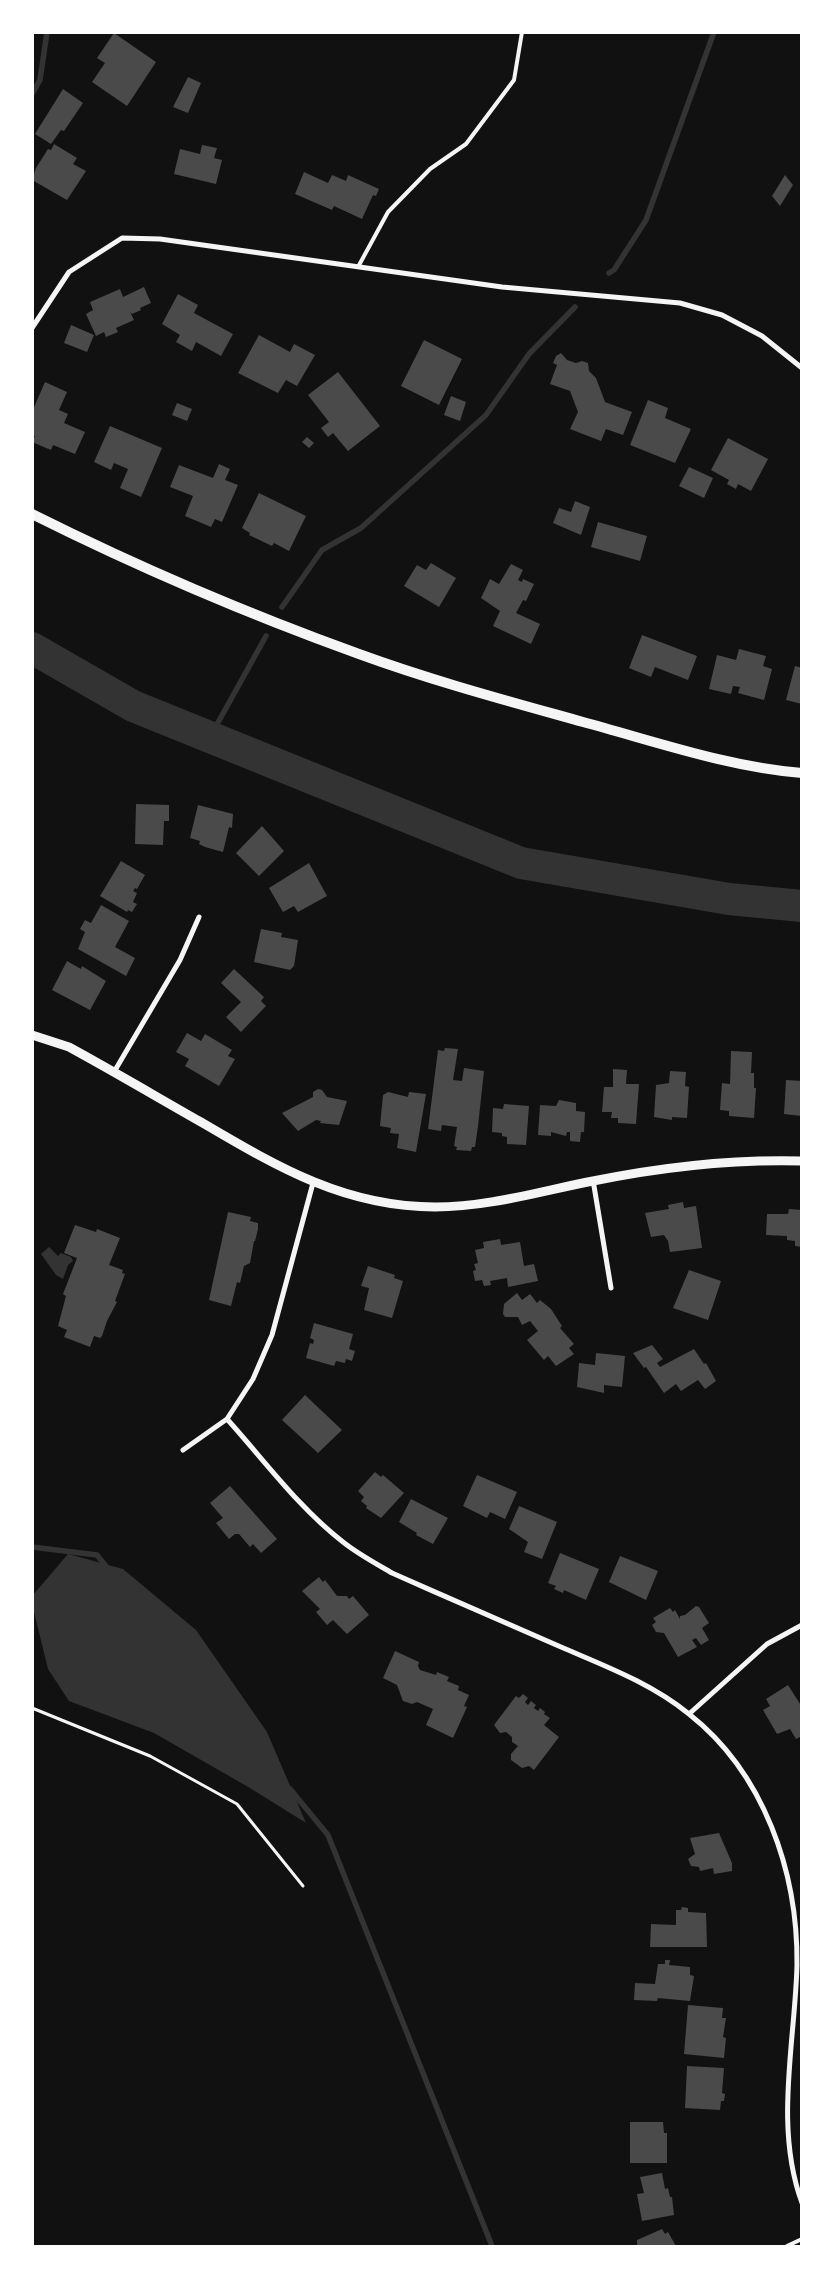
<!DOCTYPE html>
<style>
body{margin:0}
#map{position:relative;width:834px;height:2279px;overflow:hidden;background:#111;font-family:Signika,sans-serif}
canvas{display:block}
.frame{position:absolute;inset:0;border:34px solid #fff;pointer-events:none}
</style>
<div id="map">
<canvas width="834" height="2279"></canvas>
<div class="frame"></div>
</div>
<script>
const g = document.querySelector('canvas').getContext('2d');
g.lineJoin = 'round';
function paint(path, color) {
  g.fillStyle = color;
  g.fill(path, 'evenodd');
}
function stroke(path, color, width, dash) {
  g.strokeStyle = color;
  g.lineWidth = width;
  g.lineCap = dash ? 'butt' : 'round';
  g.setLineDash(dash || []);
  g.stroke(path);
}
paint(new Path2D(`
 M49,1247L58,1256L61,1253L71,1257L73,1261L68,1265L63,1279L56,1275L41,1254Z
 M68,1554L123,1569L196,1630L267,1732L306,1823L250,1788L154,1733L69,1701L48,1669L32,1604L33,1595Z`), '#333');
stroke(new Path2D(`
 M32,94L40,80L47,32
 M609,273L614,270L646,220L714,32
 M282,607L322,550L361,528L486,415L529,354L575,307
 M210,737L266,636
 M32,1547L97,1555L109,1570
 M290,1789L328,1835L492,2246`), '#333', 5.5);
stroke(new Path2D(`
 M32,648L133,706L521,863L729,899L802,906`), '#333', 32);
paint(new Path2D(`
 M114,33L156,62L127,106L92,82L105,63L97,58Z
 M188,77L201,83L188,113L173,107Z
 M63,89L83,103L64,131L61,130L51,144L35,134Z
 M54,144L77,158L73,164L86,171L67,200L32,180L36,168L48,149L51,150Z
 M202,145L217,148L214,158L222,160L216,184L174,174L180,149L200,154Z
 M304,172L328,183L332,175L346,181L348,175L379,189L376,196L373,195L362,219L334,206L332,210L295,194Z
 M785,175L793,185L780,206L772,196Z
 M144,287L151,303L140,308L141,310L132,314L130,312L134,320L116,328L118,332L106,337L104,332L96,336L86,314L93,310L90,302L120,289L123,297Z
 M178,294L198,305L194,313L233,334L221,356L196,342L192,351L176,342L180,335L162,324Z
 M71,325L94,335L87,352L64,343Z
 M259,335L290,352L294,344L315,355L297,386L286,380L278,393L238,373Z
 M424,340L462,359L439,405L401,386Z
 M561,353L567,360L576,363L582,361L588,363L589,371L596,378L605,402L632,412L623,435L606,429L601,441L570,429L578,412L570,391L550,384L557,365L553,363L556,356Z
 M338,372L380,426L348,451L333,433L328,437L321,428L329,422L308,395Z
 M45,382L67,392L59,410L68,414L64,423L85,432L75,454L53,445L51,450L32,442L35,436L32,435V412Z
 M451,396L466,402L460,421L444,415Z
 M648,400L668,408L665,418L691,429L675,463L630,445Z
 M177,403L192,409L187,421L172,415Z
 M110,426L162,448L141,497L120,488L128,469L114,463L111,470L94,462Z
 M307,437L314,443L309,448L302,442Z
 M728,438L768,459L751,491L738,484L736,489L727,484L729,480L711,470Z
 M219,464L230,469L225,480L238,485L222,522L215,519L211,527L185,516L193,496L170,487L179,465L213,478Z
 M689,467L713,478L704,498L679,486Z
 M259,493L306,516L289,551L274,543L272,546L249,535L250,533L242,528Z
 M575,501L590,507L581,535L553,523L559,508L571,512Z
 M598,522L647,536L640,561L591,547Z
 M431,563L456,578L439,607L404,586L417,565L426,570Z
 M511,564L523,570L518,580L522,582L523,579L534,584L526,601L523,600L516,613L540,624L531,644L493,626L500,611L481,598L490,579L499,584Z
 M642,635L697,656L688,680L655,667L651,677L629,668Z
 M739,649L766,656L763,666L772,669L764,700L738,693L740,687L733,686L731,694L709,689L717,655L736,660Z
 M795,666L802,668V704L786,700Z
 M136,804L169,805V821H164L163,845L135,844Z
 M198,805L233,814L232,828L229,827L223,852L205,847L199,844L200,841L190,838Z
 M262,826L284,851L259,876L236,853Z
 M121,861L145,875L137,889L135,888L133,891L137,893L133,902L137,904L132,912L128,910L127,912L100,896Z
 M309,863L327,896L298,912L294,906L283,912L269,888Z
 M101,905L129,921L115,947L135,958L126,976L78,949L85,932L80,929L85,920L91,923Z
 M261,929L282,933L281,937L298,940L294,966L290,970L254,962Z
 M67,961L81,969L82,966L106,981L90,1010L52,990Z
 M234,969L264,997L261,1001L266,1006L241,1032L226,1017L241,1002L221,983Z
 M187,1033L201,1041L205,1034L232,1050L228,1056L235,1059L219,1086L185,1066L189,1059L176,1052Z
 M445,1048L458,1049L453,1080L462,1081L464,1068L484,1071L478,1126L475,1147H472L471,1151L456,1150L457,1147L454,1146L457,1127L442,1125L441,1131L428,1129L438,1050L444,1051Z
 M731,1051L752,1052L751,1073H754V1088H756L754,1118L729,1116V1111L720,1110L722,1083L730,1084Z
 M613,1069L627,1070L626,1084H639L636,1124L618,1123V1118H611L612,1112H602L604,1087H613Z
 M670,1071L686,1072L685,1086L689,1087L687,1118L672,1117V1120L654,1117L656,1085L669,1083Z
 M786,1080L802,1081V1116L784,1114Z
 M318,1089L322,1090L327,1097L347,1101L339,1125L320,1123L321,1121L316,1120L298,1131L282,1113L313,1097V1092Z
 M388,1092L408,1097L409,1092L426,1094L416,1152L397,1148L399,1134L390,1133L391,1128L380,1126L383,1095Z
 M559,1100L576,1103V1111L585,1112L584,1132H581L580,1142L570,1141V1132H567L566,1136L551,1132V1136L538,1135L540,1105L556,1106Z
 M504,1104L529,1106L526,1145L507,1144V1137L502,1136V1133L492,1132L493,1108L503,1109Z
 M683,1202L684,1208L696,1206L702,1248L670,1252L668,1241L664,1235L651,1237L645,1213L669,1209L668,1205Z
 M789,1209L802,1210V1247L795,1246V1241L787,1240V1236L766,1235L767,1214H788Z
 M228,1212L251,1217L250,1221L258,1223V1229L255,1241H254L250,1263L244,1266L240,1283L237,1282L231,1306L209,1300Z
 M75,1225L96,1232L97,1229L120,1238L109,1265L123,1270L122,1273L125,1274L115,1301L117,1302L107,1321L102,1336L100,1338L94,1336L90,1347L64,1337L67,1330L58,1326L66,1296L63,1294L77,1258L64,1253Z
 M500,1239L501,1245L520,1242L524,1266L534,1264L538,1281L508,1287L507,1278L490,1281L491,1285L484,1286L482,1280L475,1281L473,1271L476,1270L474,1264L478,1263L475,1250L484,1248L483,1242Z
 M368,1266L395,1275L394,1278L403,1281L392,1318L364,1310L369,1288L361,1286Z
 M689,1270L721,1281L708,1320L673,1308Z
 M517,1293L522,1300L530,1294L537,1303L540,1300L551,1309L562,1326L560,1328L574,1344L569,1348L574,1354L556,1366L548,1356L544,1360L527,1340L538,1331L530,1321L522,1325L518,1317H505L503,1314L504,1304Z
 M314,1323L353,1334L349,1349L355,1351L352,1361L346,1359L345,1363L336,1361L334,1366L306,1358L310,1343L313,1344L314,1340L310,1338Z
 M652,1345L663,1359L657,1363L660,1367L694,1349L704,1364L706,1363L716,1381L705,1389L698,1380L681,1391L676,1384L664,1393L646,1367L644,1368L633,1353Z
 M596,1353L625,1356L622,1387L604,1385V1393L577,1387L579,1363L595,1365Z
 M305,1395L342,1430L318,1453L282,1420Z
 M375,1472L381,1477L383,1475L404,1493L381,1518L366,1508L367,1506L361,1501L364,1497L358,1491Z
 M477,1475L517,1492L505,1519L490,1512L487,1518L463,1506Z
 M230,1486L277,1539L261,1553L253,1544L250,1547L239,1534H235L229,1539L216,1523L223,1518L210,1503Z
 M411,1499L448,1518L433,1544L416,1535L417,1533L399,1522Z
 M519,1506L557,1522L542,1559L524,1552L528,1542L509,1529Z
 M560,1553L599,1569L586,1600L564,1590L563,1593L554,1589L556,1586L548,1583Z
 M620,1556L658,1571L646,1600L609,1582Z
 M319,1577L323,1582L325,1580L337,1596H347L349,1599L353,1596L369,1615L347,1634L333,1620L327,1625L316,1612L320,1609L302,1591Z
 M696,1606L699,1607L709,1623L702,1628L709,1640L701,1645L696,1638L692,1640L697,1647L678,1657L664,1633L656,1632L652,1625L656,1622L653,1618L670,1608L673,1612L675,1610L680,1619V1616L685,1615Z
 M395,1651L419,1662L418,1666L420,1670L436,1675L437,1672L449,1677L447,1681L459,1686L458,1690L469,1695L464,1706L467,1707L453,1738L426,1725L433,1709L417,1702L412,1704L403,1701L397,1685L383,1678Z
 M788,1685L802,1707V1736L796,1739L790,1729L777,1734L763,1710L770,1706L766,1699Z
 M523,1694L528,1698L525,1702L528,1705L531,1701L536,1705L534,1708L538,1711L540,1708L545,1712L544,1714L550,1718L544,1725L559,1737L534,1770L529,1766L522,1768L511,1760V1754L518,1746L512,1742V1737L506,1732L500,1733L494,1725L516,1696L519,1698Z
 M719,1833L732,1863V1871L714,1874L713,1868L700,1871L699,1867L691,1866L688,1859L695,1854L690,1838Z
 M682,1907L688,1908V1912L706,1913L707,1947H650L651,1924L676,1925V1910H681Z
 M665,1960H670L669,1965L690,1967V1975L694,1976L690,2001L658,1998L657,2001L634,2000L635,1983L655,1984L658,1964H665Z
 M688,2005L723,2008L722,2018H726L723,2037L726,2038L724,2058L684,2054Z
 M687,2066L724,2068L722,2093L725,2094L724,2101H721L720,2110L685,2108Z
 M630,2122H663L664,2133H667V2163H630Z
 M662,2173L665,2189L668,2188L670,2197H672L674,2215L642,2221L637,2194L644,2193L640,2177Z
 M662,2229L665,2234L668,2232L676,2246H637V2240Z`), '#4a4a4a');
stroke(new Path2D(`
 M32,1708L150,1756L237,1804L303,1886`), '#f5f5f5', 3);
stroke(new Path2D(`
 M358,267L388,212L430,169L466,144L514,80L522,32
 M787,2246L802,2239`), '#f5f5f5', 4);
stroke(new Path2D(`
 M32,328L69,272L122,238L160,239L502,287L680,303L722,315L762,336L802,368
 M114,1072L180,960L199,917
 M593,1180L611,1288
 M227,1419C264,1460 299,1508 343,1542C358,1554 375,1563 392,1573C448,1598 504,1622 561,1647C605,1666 651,1683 689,1714C764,1773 798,1872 797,1965C795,2043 774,2127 802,2203
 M183,1450L227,1419L253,1379L272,1335L313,1183
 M689,1714L767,1644L802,1625`), '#f5f5f5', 5);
stroke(new Path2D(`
 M32,1035L69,1047C113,1071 157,1097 201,1122C276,1166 344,1207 435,1207C488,1207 541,1191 593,1181C662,1167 731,1159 802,1161`), '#f5f5f5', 9);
stroke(new Path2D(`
 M32,514C138,567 248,614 359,654C433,681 508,701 583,722C654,741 728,767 802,773`), '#f5f5f5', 10);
</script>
